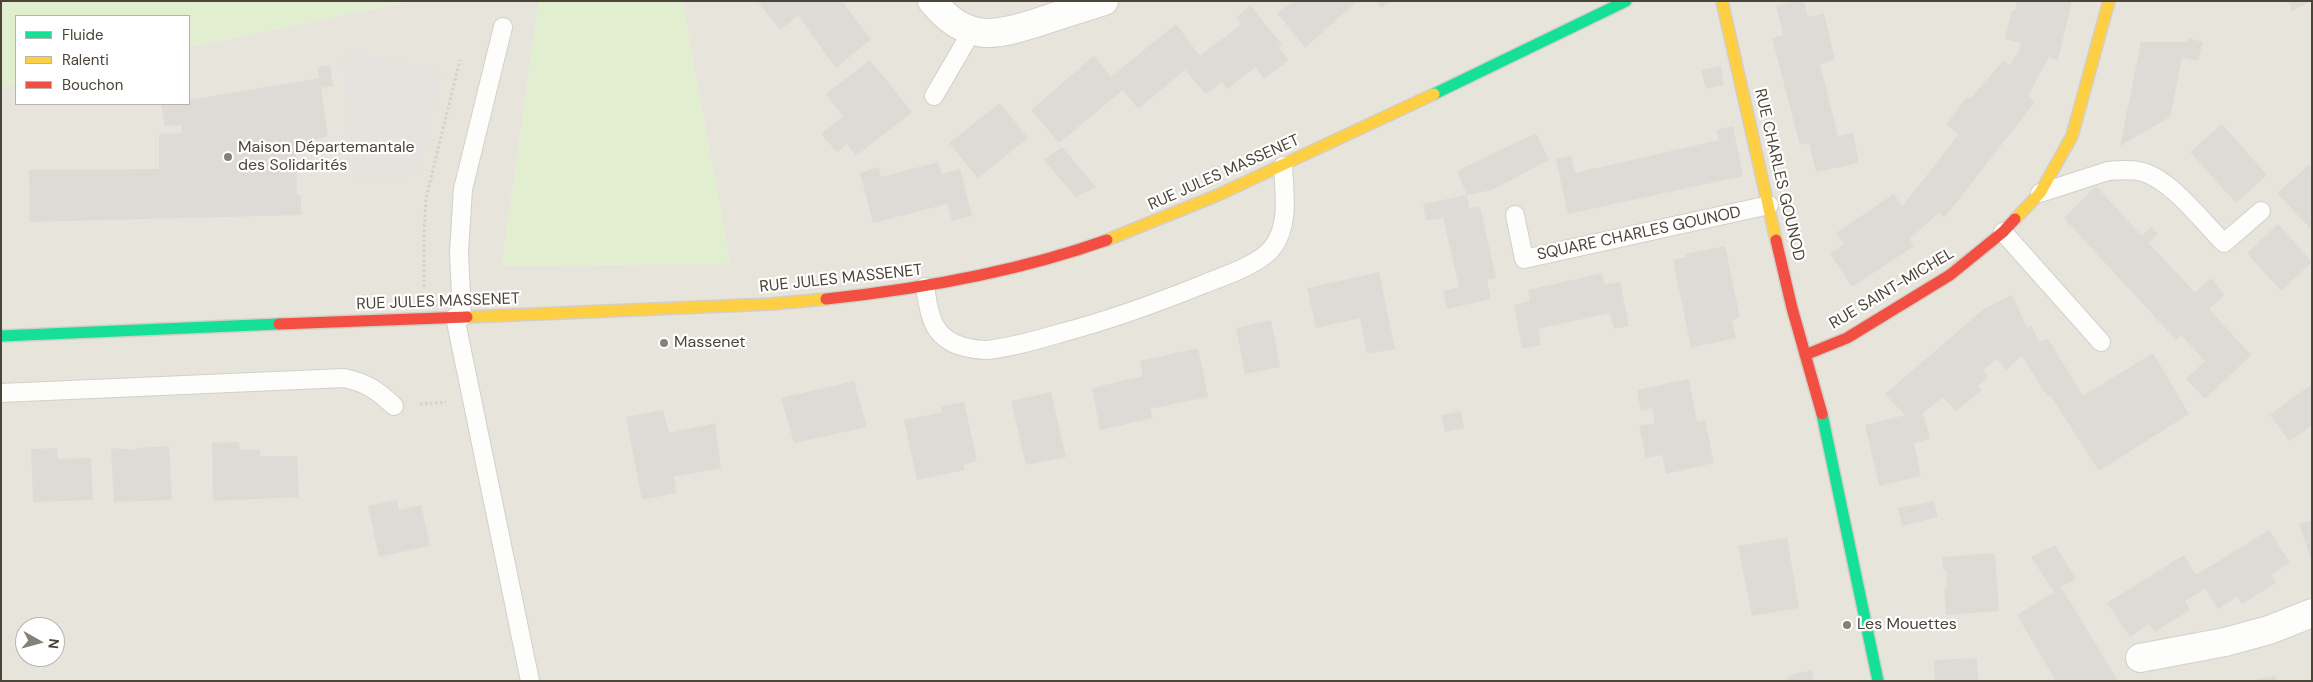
<!DOCTYPE html>
<meta charset="utf-8">
<style>
body{margin:0}
#map{position:relative;width:2313px;height:682px;overflow:hidden;background:#f4f2ee;font-family:"DM Sans",sans-serif}
canvas{display:block}
.frame{position:absolute;inset:0;border:2px solid #4b4439;pointer-events:none}
.legend{position:absolute;left:15px;top:15px;width:175px;height:90px;box-sizing:border-box;background:#fff;border:1px solid #b7b4b0;margin:0;padding:6px 9px;list-style:none;font-size:15px;color:#4b4439}
.legend li{display:flex;align-items:center;gap:10px;height:25px}
.legend b{width:25px;border:1px solid #b7b4b0}
.north{position:absolute;left:15px;top:617px;width:50px;height:50px;box-sizing:border-box;background:#fff;border:1px solid #b7b4b0;border-radius:50%;rotate:97deg;font-size:14px;font-weight:700;line-height:20px;text-align:center;color:#4b4439}
.north::after{content:'';display:block;margin:auto;width:18px;height:22px;background:#868178;clip-path:polygon(50% 0,100% 100%,50% 72%,0 100%)}
</style>
<div id="map">
<canvas width="2313" height="682"></canvas>
<div class="frame"></div>
<ul class="legend">
<li><b style="height:6px;background:#16e098"></b>Fluide</li>
<li><b style="height:6px;background:#ffcf43"></b>Ralenti</li>
<li><b style="height:6px;background:#f24e42"></b>Bouchon</li>
</ul>
<div class="north">N</div>
</div>
<script>
const g = document.querySelector('canvas').getContext('2d');
g.lineJoin = 'round';
function paint(path, color) {
  g.fillStyle = color;
  g.fill(path, 'evenodd');
}
function stroke(path, color, width, dash) {
  g.strokeStyle = color;
  g.lineWidth = width;
  g.lineCap = dash ? 'butt' : 'round';
  g.setLineDash(dash || []);
  g.stroke(path);
}
function write(font, color, halo, rows, align = 'center') {
  g.font = font + ' "DM Sans",sans-serif';
  g.lineWidth = 4.5;
  g.setLineDash([]);
  g.textBaseline = 'middle';
  g.strokeStyle = halo;
  g.fillStyle = color;
  for (const [text, x, y, turn = 0] of rows) {
    g.save();
    g.translate(x, y);
    g.rotate((+turn || 0) * Math.PI / 180);
    g.textAlign = isNaN(turn) ? turn : align;
    if (halo) g.strokeText(text, 0, 0);
    g.fillText(text, 0, 0);
    g.restore();
  }
}
paint(new Path2D(`
 M412,1H539L502,266L730,263L682,1H2312V681H1V87L16,84V104H189V47ZM25,627H55V657H25Z`), '#e7e4dc');
paint(new Path2D(`
 M1,1H412L189,47V16H16V84L1,87Z
 M539,1H682L730,263L502,266Z`), '#e1eecf');
paint(new Path2D(`
 M354,53H364L444,72L418,177L357,182L347,121L341,55Z
 M1,176L4,249H1Z`), '#e6e3df');
paint(new Path2D(`
 M757,1H842L871,39L836,68L798,15L780,30Z
 M1293,1H1357L1305,48L1277,13Z
 M1376,1H1390L1381,8Z
 M1794,1H1804L1808,17L1824,13L1835,60L1820,64L1838,136L1853,133L1859,163L1816,172L1809,143L1800,145L1772,38L1783,35L1776,6Z
 M2017,1H2072L2058,60L2049,57L2028,96L2035,102L1944,218L1939,213L1909,239L1914,246L1852,287L1830,253L1844,244L1836,233L1894,194L1902,206L1905,203L1959,134L1946,125L1967,97L1970,99L2003,61L2010,65L2019,51L2021,43L2005,39L2012,10H2015Z
 M2288,1H2311L2292,11Z
 M1250,5L1282,45L1279,48L1289,60L1264,79L1255,67L1227,89L1222,82L1206,94L1185,70L1138,109L1123,90L1059,143L1031,110L1094,56L1111,77L1176,24L1200,56L1242,24L1236,18Z
 M2188,38L2203,42L2198,61L2182,58L2170,117L2120,146L2141,42H2187Z
 M870,60L912,112L856,156L847,144L837,152L821,134L843,116L826,94Z
 M330,65L333,86L321,88L328,136L296,146L297,195H301V215L30,222L29,170L159,169V134L182,133L181,125L165,126L161,104H189V100L319,78L320,84L318,67Z
 M1721,66L1724,85L1706,89L1701,70Z
 M1000,103L1028,138L978,178L949,143Z
 M2222,124L2267,175L2236,203L2190,152Z
 M1733,126L1743,176L1568,214L1556,159L1571,156L1575,173L1719,140L1716,130Z
 M1536,133L1549,160L1492,190L1467,195L1457,171Z
 M1062,147L1096,187L1076,197L1044,160Z
 M938,162L942,174L960,169L972,216L952,221L947,204L873,223L860,173L879,167L881,177Z
 M2309,165L2312,168V230L2277,193Z
 M2096,186L2142,236L2151,227L2158,234L2149,243L2195,293L2211,278L2225,295L2209,309L2251,355L2205,399L2186,379L2205,361L2181,335L2176,340L2064,218Z
 M1467,195L1469,208L1480,207L1496,278L1487,280L1491,299L1447,309L1443,291L1459,287L1443,218L1426,221L1423,204Z
 M2278,224L2312,262L2281,291L2247,253Z
 M1725,246L1740,318L1732,320L1736,338L1691,348L1673,260L1686,257L1685,254Z
 M1379,272L1395,349L1367,354L1360,318L1316,328L1307,288Z
 M1602,273L1604,285L1620,282L1629,326L1614,329L1610,313L1538,329L1541,345L1522,349L1514,305L1530,301L1528,290Z
 M2012,295L2027,328L2032,326L2039,342L2048,339L2083,396L2153,353L2189,414L2099,471L2050,395L2047,396L2022,356L2006,370L1997,359L1983,370L1988,377L1978,386L1982,390L1956,411L1943,397L1923,413L1930,439L1914,443L1921,476L1879,486L1865,425L1905,415L1885,394L1985,308Z
 M1271,320L1280,367L1245,374L1236,328Z
 M1198,348L1208,397L1150,409L1153,418L1100,430L1092,388L1143,376L1140,361Z
 M1689,379L1697,422L1705,420L1714,463L1666,474L1662,455L1646,458L1639,426L1655,423L1652,408L1641,411L1637,390Z
 M854,381L867,427L794,443L781,398Z
 M2312,384V426L2289,441L2270,415Z
 M1051,392L1066,457L1026,465L1011,401Z
 M964,402L977,461L964,464L965,470L917,480L904,420L942,412L941,406Z
 M663,410L669,433L715,423L721,468L674,477L676,493L642,500L626,417Z
 M1461,411L1464,428L1445,432L1441,415Z
 M239,442L240,450L260,449V456H297L299,497L213,501L212,443Z
 M169,446L172,500L114,502L111,448L137,450L136,448Z
 M57,448L58,459L91,458L93,500L33,502L31,449Z
 M397,500L399,510L421,505L430,546L379,557L368,506Z
 M1934,501L1938,517L1902,526L1898,508Z
 M2312,520V560H2311L2299,524Z
 M2269,530L2290,563L2271,575L2276,583L2242,604L2237,597L2218,609L2205,589L2185,601L2190,610L2155,632L2149,624L2130,637L2107,603L2184,555L2196,575Z
 M1787,538L1799,608L1752,616L1738,546Z
 M2055,545L2076,579L2061,587L2118,681H2056L2017,615L2054,592L2031,557Z
 M1995,553L1999,611L1946,615L1944,588H1947L1946,570H1943L1942,557Z
 M1977,658L1978,681H1935L1934,660Z
 M1812,670L1814,681H1788L1787,676Z
 M2275,676L2276,681H2254V680Z`), '#dedbd6');
const lane = new Path2D(`
 M934,96L972,31
 M2040,193L2108,171C2120,170 2132,169 2143,172C2171,180 2203,222 2224,243L2261,211
 M1515,215L1524,259L1769,205
 M2003,232L2101,342
 M925,287C929,312 931,335 958,345C967,348 978,350 988,350C1013,347 1037,340 1061,333C1110,320 1157,303 1204,284C1224,276 1261,264 1273,247C1290,224 1284,192 1283,166
 M455,317L530,681
 M462,317L459,253L463,189L503,27
 M1,393L344,378C367,383 377,390 394,406`);
const street = new Path2D(`
 M932,1C967,44 995,36 1042,21C1062,14 1083,8 1104,1
 M2140,658L2225,642L2269,630L2312,613`);
const fast = new Path2D(`
 M1434,94L1626,1
 M1,336L279,324
 M1822,414L1878,681`);
const slow = new Path2D(`
 M1722,1L1776,240
 M2015,219L2040,193L2072,136L2109,1
 M1107,240L1218,195L1434,94
 M467,317L771,304L826,299`);
const jam = new Path2D(`
 M1776,240L1792,308L1822,414
 M826,299C921,289 1017,272 1107,240
 M279,324L467,317
 M1805,355L1847,338L1950,275L2003,232L2015,219`);
stroke(lane, '#d2d0cb', 20);
stroke(street, '#d2d0cb', 30);
stroke(fast, '#d3cfc5', 14);
stroke(slow, '#d3cfc5', 14);
stroke(jam, '#d3cfc5', 14);
stroke(new Path2D(`
 M424,287V234L426,198L460,60
 M420,404L446,402`), '#d3d2cc', 3, [2.5, 2.5]);
stroke(lane, '#fdfdfc', 18);
stroke(street, '#fdfdfc', 28);
stroke(fast, '#16e098', 11);
stroke(slow, '#ffcf43', 11);
stroke(jam, '#f24e42', 11);
for (const [x, y, r, color] of [
 [228,157,5,"#868178"],
 [664,343,5,"#868178"],
 [1847,625,5,"#868178"]
]) {
  const dot = new Path2D();
  dot.arc(x, y, r, 0, 2 * Math.PI);
  g.fillStyle = color;
  g.fill(dot);
  stroke(dot, '#fff', 2);
}
write('16px', '#4b4439', '#fff', [
 ["Maison Départemantale",238,148],
 ["des Solidarités",238,166],
 ["Massenet",674,343],
 ["Les Mouettes",1857,625]
], 'left');
write('16px', '#4b4439', '#fff', [
 ["RUE JULES MASSENET",1224,173,-24],
 ["RUE CHARLES GOUNOD",1779,175,77],
 ["SQUARE CHARLES GOUNOD",1639,234,-12],
 ["RUE JULES MASSENET",841,279,-6],
 ["RUE SAINT-MICHEL",1892,289,-31],
 ["RUE JULES MASSENET",438,302,-2]
]);
</script>
